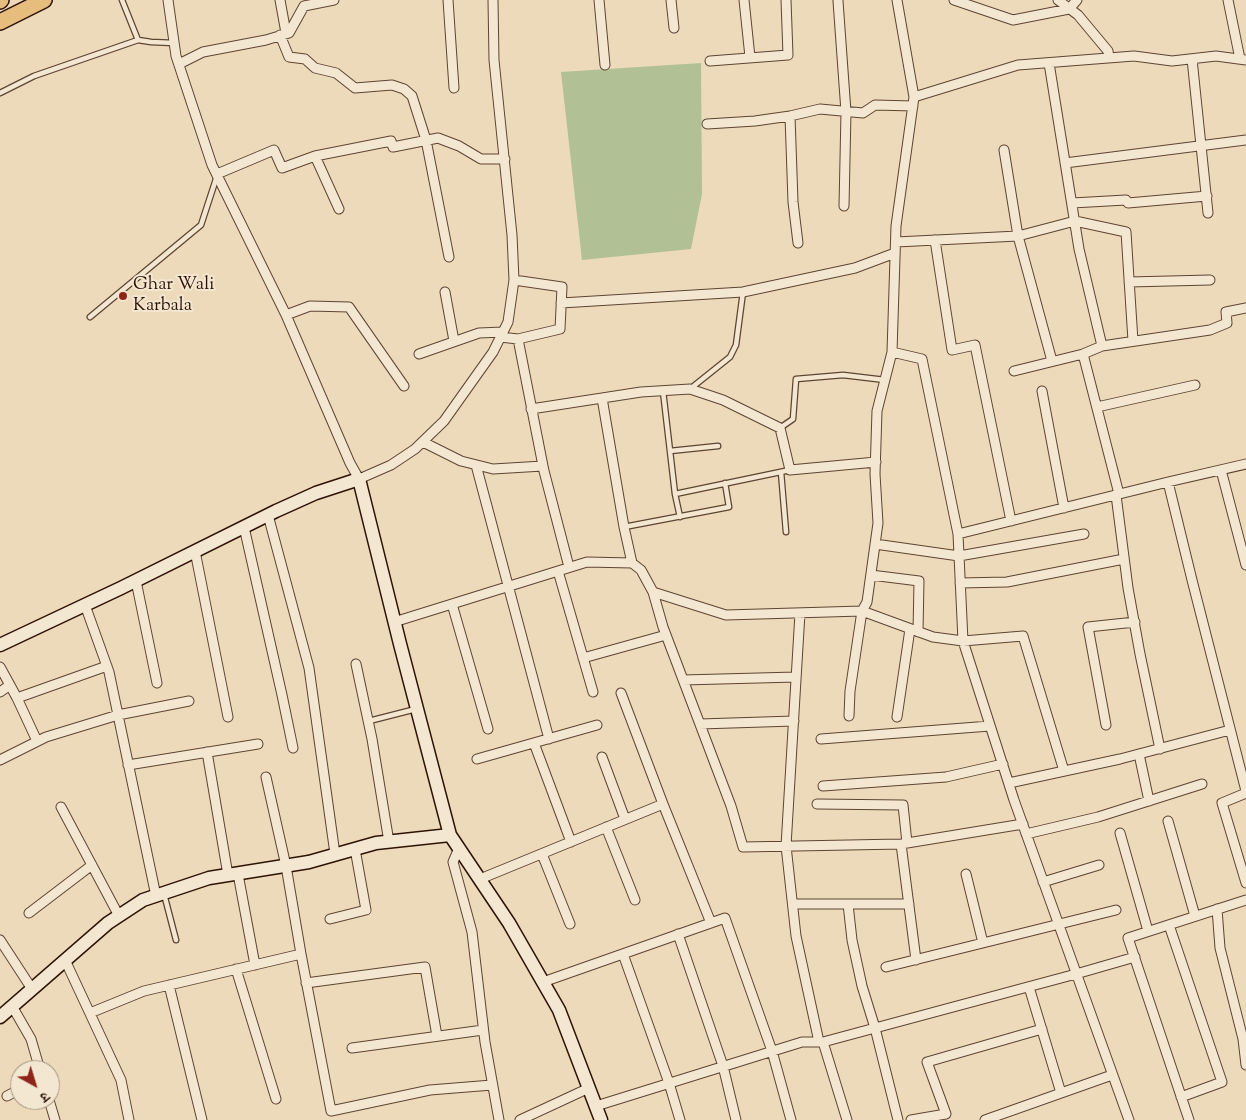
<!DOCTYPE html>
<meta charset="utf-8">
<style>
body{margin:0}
#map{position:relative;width:1246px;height:1120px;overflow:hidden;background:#ecdaba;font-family:"Sorts Mill Goudy","Noto Serif Devanagari",serif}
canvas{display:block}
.north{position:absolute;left:10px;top:1060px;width:50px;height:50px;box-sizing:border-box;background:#f3e7d2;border:1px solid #a49280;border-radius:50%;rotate:141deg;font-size:14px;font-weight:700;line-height:20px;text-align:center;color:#2e1204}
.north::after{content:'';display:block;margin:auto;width:18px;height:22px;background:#8f2418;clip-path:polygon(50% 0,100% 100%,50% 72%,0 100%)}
</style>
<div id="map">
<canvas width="1246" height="1120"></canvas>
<div class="north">उ</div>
</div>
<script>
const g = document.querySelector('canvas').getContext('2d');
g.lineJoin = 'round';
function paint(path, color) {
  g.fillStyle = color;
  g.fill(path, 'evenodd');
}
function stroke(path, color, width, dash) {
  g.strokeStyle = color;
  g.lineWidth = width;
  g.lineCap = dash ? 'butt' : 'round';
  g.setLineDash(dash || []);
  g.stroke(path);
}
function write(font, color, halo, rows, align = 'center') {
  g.font = font + ' "Sorts Mill Goudy",serif';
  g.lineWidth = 4;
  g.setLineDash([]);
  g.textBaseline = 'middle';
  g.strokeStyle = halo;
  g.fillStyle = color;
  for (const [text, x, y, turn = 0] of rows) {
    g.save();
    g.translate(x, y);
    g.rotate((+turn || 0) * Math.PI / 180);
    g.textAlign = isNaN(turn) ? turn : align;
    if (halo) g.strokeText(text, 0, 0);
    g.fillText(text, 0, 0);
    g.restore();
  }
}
paint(new Path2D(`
 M701,63L702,194L691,249L582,260L561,72Z`), '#b1c195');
const lane = new Path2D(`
 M122,0L138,40L151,42L174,43
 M0,93L34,76L138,40
 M90,317L201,225L217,176
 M690,389L730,357L736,345L743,292
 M663,391L675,494L680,517
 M780,428L793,419L796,379L843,375L885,380
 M670,451L718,446
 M781,472L786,532
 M675,494L790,470
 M624,527L729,507L725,483
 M369,721L416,709
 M164,894L176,940`);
const street = new Path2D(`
 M168,0L176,56L212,165L286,315L350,463L359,479L391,465L415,449L444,421L493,352L508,322L514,280L512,235L494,60L493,0
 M280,0L286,33
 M448,0L454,88
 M599,0L605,65
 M671,0L674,28
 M744,0L750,57
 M954,0L1013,20L1069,9L1077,0
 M1058,0L1078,15L1108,51L1109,58
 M1228,0L1240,59
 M838,1L846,112L844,206
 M280,35L289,57L305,59L315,68L336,73L355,88L392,85L404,89L412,96L426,140L449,257
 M1192,59L1208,213
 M710,61L788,55L786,0
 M1049,63L1079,249L1102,346
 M179,64L203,52L266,40L289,33L304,6L334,0
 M914,97L1018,65L1134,56L1172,61L1216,56L1246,60
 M790,116L793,202L798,243
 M707,124L755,121L790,116L820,109L863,113L875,105L913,106
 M1004,150L1018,236L1052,361
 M315,156L391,141L393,147L438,138L459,146L481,159H505
 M1065,163L1246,140
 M217,174L274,150L282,168L315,156L339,209
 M1072,203L1126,200L1128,203L1207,196
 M935,240L952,350L975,345L1011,521
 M896,242L1018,236L1075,221L1126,232L1133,341
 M1129,282L1210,280
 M445,292L454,341
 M561,303L743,292L855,268L895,253
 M286,315L310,306L349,307L404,386
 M500,337L518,339L560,329L562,287L514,280
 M518,339L544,471L569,567
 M892,352L922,359L958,534L963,641L1014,800L1129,1120
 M419,354L479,333L503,332
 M1083,354L1119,494
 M1014,371L1083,354L1102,346L1210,330L1227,323L1226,312L1246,308
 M1042,391L1064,508
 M602,398L624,527L632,563
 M1097,407L1195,385
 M531,409L641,392L690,389L723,400L780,428L790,470L876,462
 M423,442L461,461L493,469L543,466
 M476,465L549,739
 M1221,470L1246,565
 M1168,482L1192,580L1246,791
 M1116,495L1128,588L1140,654L1160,749
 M268,515L309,668L335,854
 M244,527L282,695L293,748
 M958,534L1168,482L1246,464
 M875,544L959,556L1084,534
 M195,551L228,717
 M558,571L593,692
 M871,575L919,581L918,632
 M136,581L157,683
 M960,583L1007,582L1124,559
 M653,592L663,627L731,806L743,847L901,844L1023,824
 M452,604L488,729
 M85,605L109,672L156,896
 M800,613L786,846L796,936L819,1042
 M394,622L587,562L632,563L641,570L653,592L726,615L862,611L933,637L963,641L1023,636L1064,771
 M583,658L666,635
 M356,664L372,739L389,842
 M0,667L17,698L37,741
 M683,680L796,677
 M0,692L10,685
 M621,693L663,804L711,923
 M17,698L107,666
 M849,716L850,691L862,611L867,602L878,523L875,474L877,411L892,352L896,226L914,97L897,0
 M897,717L910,629
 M700,724L794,721
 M1106,725L1088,627L1135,622
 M821,739L990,726
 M534,743L571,842
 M207,752L228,875
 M1139,754L1149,801
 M602,757L625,819
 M477,759L597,725
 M0,760L46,737L118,715L189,701
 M128,765L258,744
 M266,777L286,866L301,954L331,1111L430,1090L492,1085
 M1009,783L1120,759L1230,730
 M823,786L946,777L1003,764
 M1246,793L1222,803L1246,883
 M817,804L903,805L907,843
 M61,807L119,916
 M1168,821L1195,916
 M606,827L635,900
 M1120,833L1148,931
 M1026,834L1098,817L1202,784
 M901,844L916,960
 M459,848L453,862L472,932L485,1042L499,1120
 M542,854L570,924
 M238,874L255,965
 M966,874L983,943
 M480,879L663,804
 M1043,882L1099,865
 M793,904H909
 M848,904L852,940L862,986L875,1028L898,1120
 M1217,909L1220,948L1243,1039L1246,1065
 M29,913L92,865
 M330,919L366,910L355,849
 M1169,925L1222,1082L1181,1097
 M678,934L723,1066L736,1120
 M0,940L32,989
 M623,954L669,1083L680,1120
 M65,960L121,1080L129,1120
 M886,967L1116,910
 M236,969L276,1099
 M543,982L725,918L772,1051L791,1120
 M306,983L425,967L437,1036
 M169,985L202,1120
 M1029,987L1061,1093
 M12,1006L31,1039L40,1070
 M90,1013L144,991L301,954
 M823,1042L847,1120
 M352,1048L483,1030
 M7,1096L20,1089
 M49,1100L55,1120
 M596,1106L802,1042H823L1076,974L1135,957
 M520,1120L589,1088
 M911,1120L946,1114L927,1062L1042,1029
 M985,1120L1112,1075
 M1189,1120L1128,938L1246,900`);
const secondary = new Path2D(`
 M0,645L121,588L276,511L316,493L359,479L400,644L450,835L509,923L559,1010L601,1120
 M0,1017L108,923L143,900L209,878L309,862L376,843L450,835`);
const primary = new Path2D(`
 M0,1L1,0
 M0,22L44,0`);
stroke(lane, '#5e4432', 7);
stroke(street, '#5e4432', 11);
stroke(secondary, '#2e1204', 15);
stroke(primary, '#2e1204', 18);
stroke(lane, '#f3e7d2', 4.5);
stroke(street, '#f3e7d2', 9);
stroke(secondary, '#f3e7d2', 12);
stroke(primary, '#e6bd7d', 15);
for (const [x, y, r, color] of [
 [123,296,5,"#8f2418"]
]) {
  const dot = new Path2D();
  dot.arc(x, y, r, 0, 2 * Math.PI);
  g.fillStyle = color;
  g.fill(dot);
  stroke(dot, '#f3e7d2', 2);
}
write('18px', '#2e1204', '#f3e7d2', [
 ["Ghar Wali",133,286],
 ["Karbala",133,307]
], 'left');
</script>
